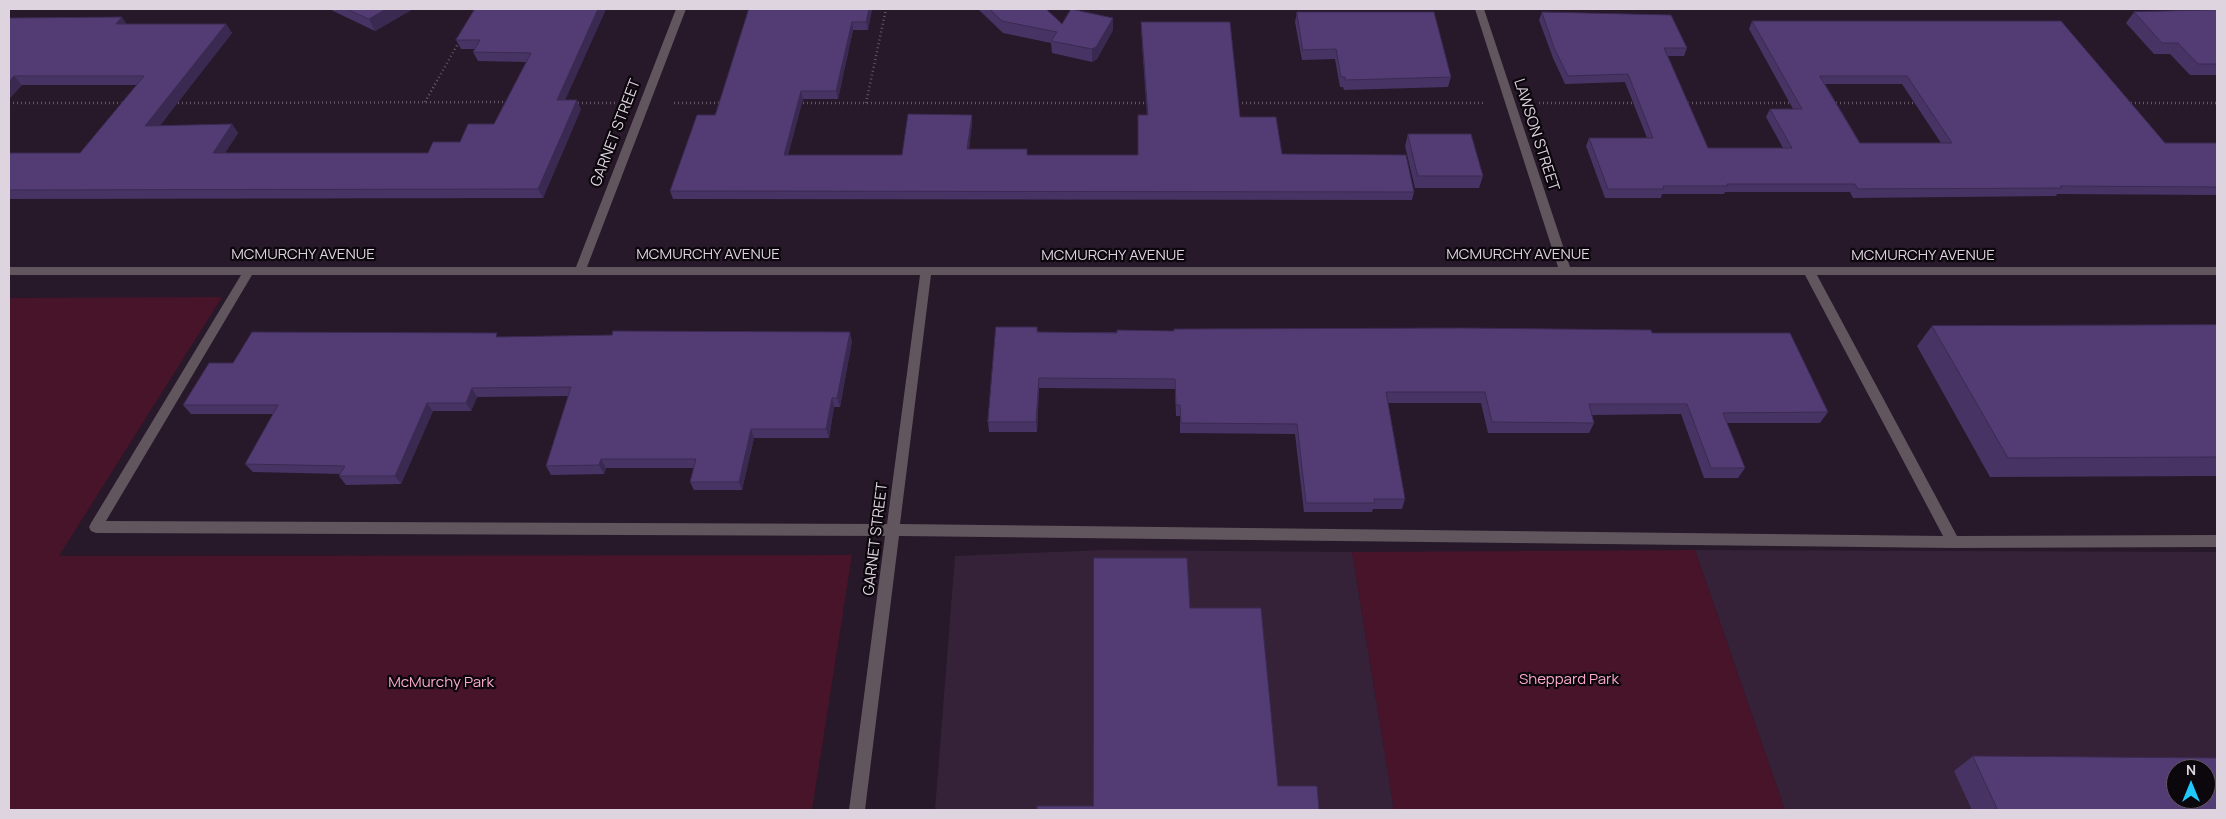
<!DOCTYPE html>
<style>
body{margin:0}
#map{position:relative;width:2226px;height:819px;overflow:hidden;background:#27182a;font-family:Manrope,sans-serif}
canvas{display:block}
.frame{position:absolute;inset:0;border:10px solid #ded4e0;pointer-events:none}
.north{position:absolute;left:2166px;top:759px;width:50px;height:50px;box-sizing:border-box;background:#0c060d;border:1px solid #605861;border-radius:50%;rotate:0deg;font-size:14px;font-weight:700;line-height:20px;text-align:center;color:#ded4e0}
.north::after{content:'';display:block;margin:auto;width:18px;height:22px;background:#20c9fd;clip-path:polygon(50% 0,100% 100%,50% 72%,0 100%)}
</style>
<div id="map">
<canvas width="2226" height="819"></canvas>
<div class="frame"></div>
<div class="north">N</div>
</div>
<script>
const g = document.querySelector('canvas').getContext('2d');
g.lineJoin = 'round';
function paint(path, color) {
  g.fillStyle = color;
  g.fill(path, 'evenodd');
}
function stroke(path, color, width, dash) {
  g.strokeStyle = color;
  g.lineWidth = width;
  g.lineCap = dash ? 'butt' : 'round';
  g.setLineDash(dash || []);
  g.stroke(path);
}
function write(font, color, halo, rows, align = 'center') {
  g.font = font + ' Manrope,sans-serif';
  g.lineWidth = 4.5;
  g.setLineDash([]);
  g.textBaseline = 'middle';
  g.strokeStyle = halo;
  g.fillStyle = color;
  for (const [text, x, y, turn = 0] of rows) {
    g.save();
    g.translate(x, y);
    g.rotate((+turn || 0) * Math.PI / 180);
    g.textAlign = isNaN(turn) ? turn : align;
    if (halo) g.strokeText(text, 0, 0);
    g.fillText(text, 0, 0);
    g.restore();
  }
}
paint(new Path2D(`
 M1105,550L1352,552L1394,810H935L955,556Z
 M1695,550L2217,552V810H1785ZM2176,769H2206V799H2176Z`), '#352239');
paint(new Path2D(`
 M222,297L59,556L852,555L812,810H9V298Z
 M1695,550L1785,810H1394L1352,552Z`), '#471429');
stroke(new Path2D(`
 M425,102L460,40
 M9,103H126
 M174,103L508,102
 M574,103H616
 M674,103H723
 M799,103H1151
 M866,103L886,9
 M1234,103H1483
 M1539,103H1636
 M1684,103H1793
 M1832,103H1918
 M2127,103H2217`), '#645666', 2.5, [1, 3]);
paint(new Path2D(`
 M676,9H686L587,267H1558L1475,9H1484L1570,267H2217V275H1817L1957,536L2217,535V547L1953,548L899,536L865,810H849L885,536L96,533L91,531L89,527L91,523L241,275H9V267H576ZM252,275H920L887,524L106,521ZM931,275H1805L1943,536L900,524Z`), '#61565d');
paint(new Path2D(`
 M329,9H413L375,31Z
 M606,9L565,100L581,109L543,198L9,199V153H80L137,85H22L10,98H9V18L127,24H226L232,33L159,126L232,124L238,133L225,153H428L460,142L494,124L526,62L478,61L473,52L475,49H461L456,40Z
 M872,9L868,30H853L838,99H803L788,155H902L972,115V123L969,149L1028,155H1138L1147,115L1141,30V22L1240,117L1282,154L1414,192L1412,200L673,199L670,191L715,115Z
 M978,9H1046L1062,24L1113,30L1097,59L1092,62L1052,53L1051,43L1003,33Z
 M2217,10V75H2190L2170,54H2154L2126,23L2134,12Z
 M1297,12L1451,77L1448,87L1344,90L1343,87H1340L1335,59L1302,60L1295,22Z
 M1542,12L1687,48L1684,56H1668L1708,148H1783L1766,117L1770,109H1793L1749,29L1752,21L2165,143H2217V195L2057,194L2056,196L1853,198L1850,192H1725L1724,194H1662L1661,198H1605L1586,146L1589,138H1647L1625,82L1565,84L1553,58L1539,20ZM1825,84H1902L1941,143H1860Z
 M1408,134L1483,176L1479,188H1415L1405,146Z
 M2217,325V476L1990,477L1917,346L1932,326Z
 M1037,327L1038,332L1652,333L1828,412L1820,423H1727L1745,468L1738,478H1704L1681,414L1592,415L1594,423L1589,433H1488L1481,403H1388L1405,499L1402,509H1373L1372,512H1304L1295,434L1180,433V416H1176L1175,389L1039,388L1037,432H989L988,422Z
 M499,337L852,341L840,407H834L829,438H754L742,490H694L690,482L694,468H606L604,474L551,475L546,466L569,396L477,397L471,411H433L401,484L346,485L339,476L341,474L253,472L245,464L273,414H191L183,405L233,363Z
 M1973,756L2217,810H1972L1954,771Z`), '#473464');
paint(new Path2D(`
 M386,9H413L375,31L369,19Z
 M598,9H606L561,109L557,100Z
 M869,9H872L868,30L866,22Z
 M122,17L128,26L116,24Z
 M1113,18V30L1097,59L1092,62V49Z
 M852,22L853,30L838,99L836,91Z
 M226,24L232,33L152,136L145,126Z
 M14,76L22,85L10,98L9,97V82Z
 M801,91L803,99L786,163L784,155Z
 M577,100L581,109L543,198L538,189Z
 M972,115V123L968,157L967,149Z
 M232,124L238,133L219,162L213,153Z
 M850,332L852,341L840,407L837,398Z
 M1039,378V388L1037,432L1036,422Z
 M472,388L477,397L471,411L466,403Z
 M832,398L834,407L829,438L826,429Z
 M427,403L433,411L401,484L395,476Z
 M751,429L754,438L742,490L739,482Z
 M601,459L606,468L604,474L599,465Z`), '#3a2a51');
const building = new Path2D(`
 M347,9H386L369,19Z
 M475,9H598L557,100H577L538,189L9,190V153H80L144,76H14L9,82V18L122,17L116,24H226L145,126L232,124L213,153H428L433,142H460L468,124H494L531,53L473,52L480,40H456Z
 M749,9H869L866,22H852L836,91H801L784,155H902L908,114L972,115L967,149H1027V155H1138V115H1148L1141,22H1230L1240,117H1276L1282,154L1406,155L1414,192L670,191L697,115H715Z
 M990,9H1046L1062,24L1071,9L1113,18L1096,47L1092,49L1051,41L1057,32L1002,21Z
 M2217,10V64H2198L2178,43H2162L2134,12Z
 M1297,12H1434L1451,77L1345,80V77H1341L1336,49L1303,50Z
 M1542,12L1671,15L1687,48H1664L1708,148H1792L1770,109H1802L1752,21H2061L2165,143H2217V187L2060,186L2062,188L1858,189L1855,184H1727L1728,186H1663L1664,189H1608L1589,138H1653L1628,74L1568,76L1555,50ZM1820,76H1907L1952,143H1860Z
 M1408,134H1471L1483,176H1418Z
 M2217,325V457L2008,458L1932,326Z
 M996,327H1037V332L1117,333V330L1174,331V329L1464,328L1651,330L1652,333H1790L1828,412L1723,413L1745,468H1711L1687,404H1589L1594,423L1492,422L1485,392H1386L1405,499H1374L1375,503H1306L1297,424L1181,423L1180,405H1176L1175,379L1039,378L1036,422H988Z
 M613,331L850,332L837,398H832L826,429H751L739,482H690L696,459H601L599,465L546,466L571,387L472,388L466,403H427L395,476H339L345,466L245,464L278,405H183L209,363H233L252,332L497,333L496,337L612,335Z
 M1094,558H1187L1190,608H1261L1278,786H1317L1319,810H1037V806H1093Z
 M1973,756L2217,758V810H1998ZM2176,769H2206V799H2176Z`);
paint(building, '#533c74');
stroke(building, '#3a2a51', 1);
write('15px', '#ded4e0', '#0c060d', [
 ["GARNET STREET",616,133,-69],
 ["LAWSON STREET",1536,135,72],
 ["MCMURCHY AVENUE",303,255],
 ["MCMURCHY AVENUE",708,255],
 ["MCMURCHY AVENUE",1518,255],
 ["MCMURCHY AVENUE",1113,256],
 ["MCMURCHY AVENUE",1923,256],
 ["GARNET STREET",876,539,-83]
]);
write('15px', '#fbabc6', '#0c060d', [
 ["Sheppard Park",1569,680],
 ["McMurchy Park",441,683]
]);
</script>
